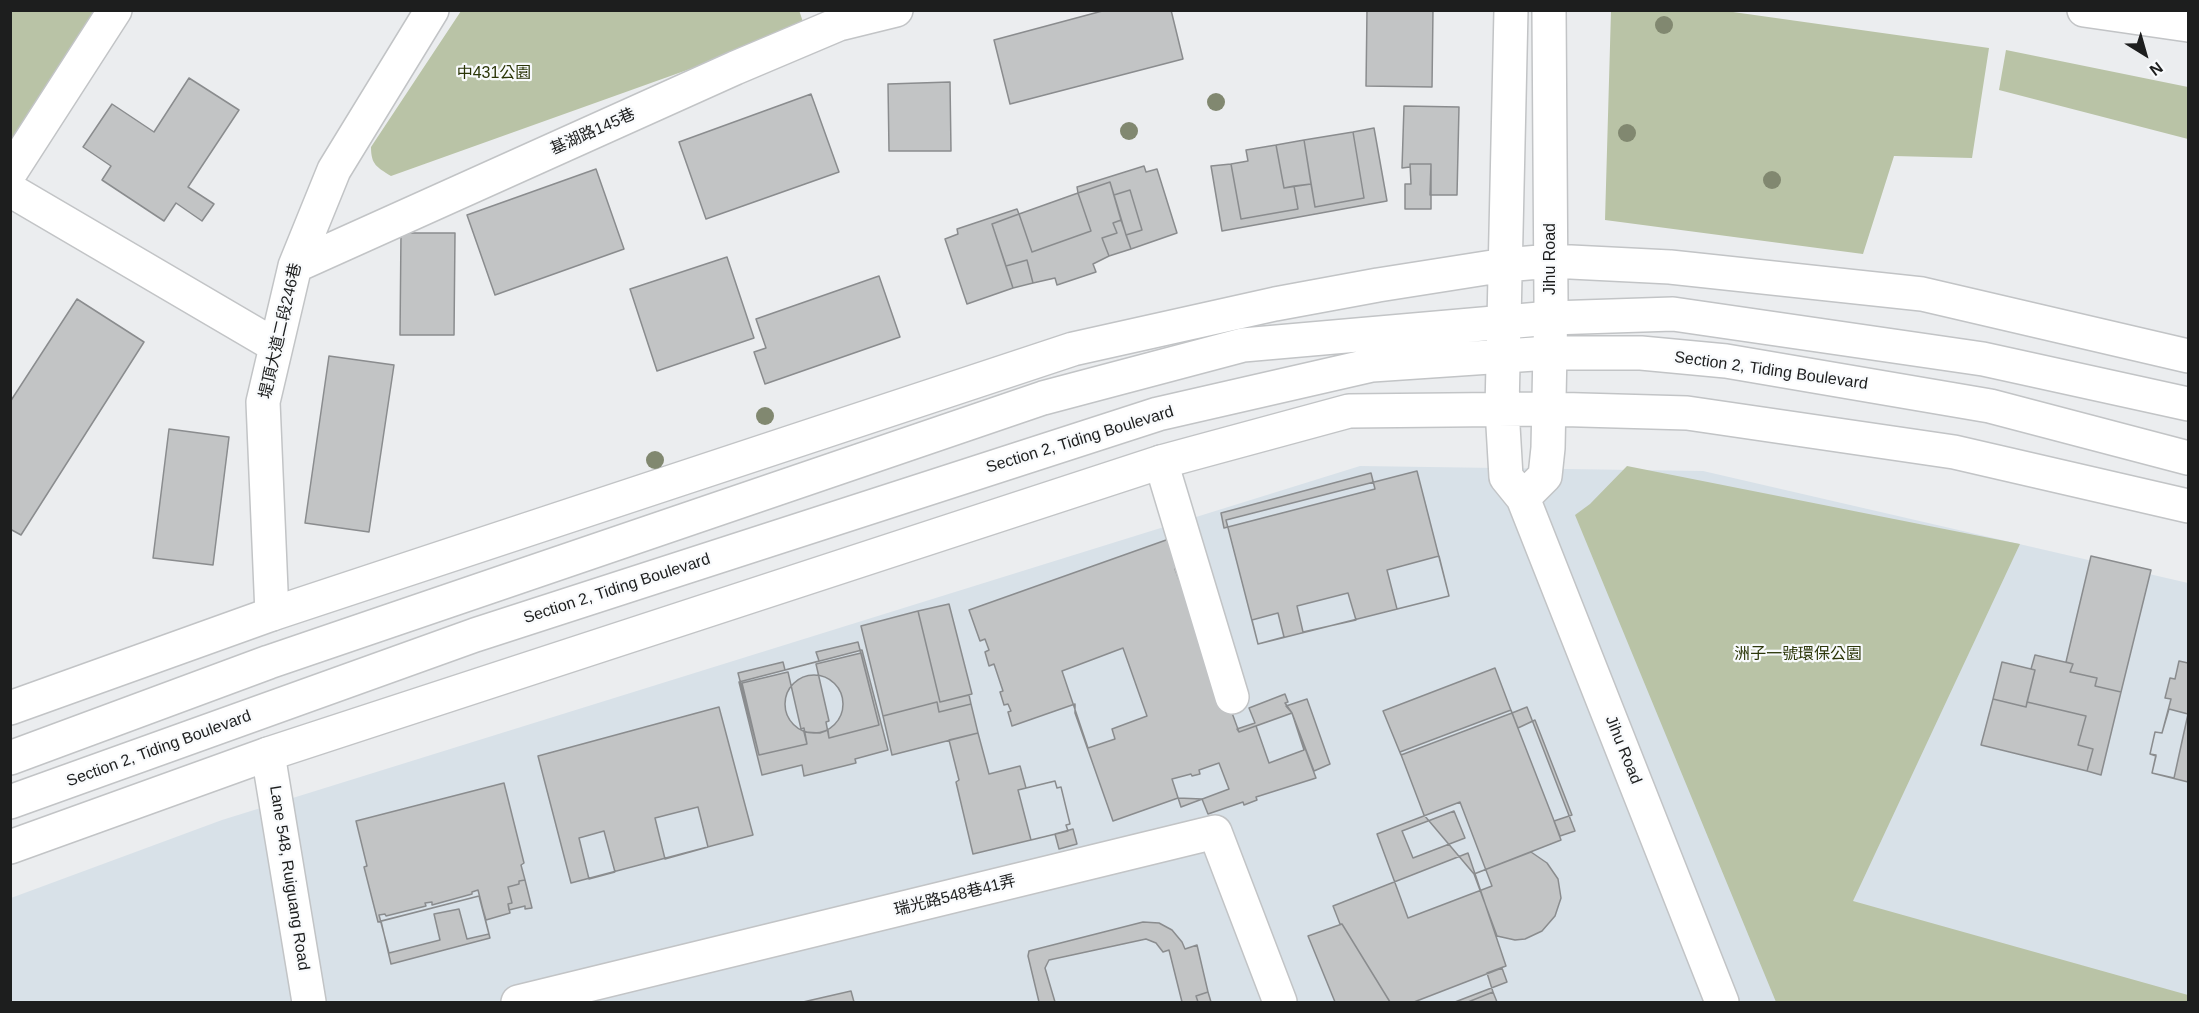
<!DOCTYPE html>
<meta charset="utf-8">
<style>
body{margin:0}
#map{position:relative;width:2199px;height:1013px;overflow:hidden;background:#ebedef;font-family:Helvetica,sans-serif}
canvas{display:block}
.frame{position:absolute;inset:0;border:12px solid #1d1e1e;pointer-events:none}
.north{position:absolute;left:2115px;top:24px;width:60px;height:60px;-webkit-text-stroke:4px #f8fafc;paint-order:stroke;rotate:143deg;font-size:16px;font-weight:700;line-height:24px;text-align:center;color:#1d1e1e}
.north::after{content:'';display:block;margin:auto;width:21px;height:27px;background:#1d1e1e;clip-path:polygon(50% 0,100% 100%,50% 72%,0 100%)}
</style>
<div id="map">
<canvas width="2199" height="1013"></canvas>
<div class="frame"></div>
<div class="north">N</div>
</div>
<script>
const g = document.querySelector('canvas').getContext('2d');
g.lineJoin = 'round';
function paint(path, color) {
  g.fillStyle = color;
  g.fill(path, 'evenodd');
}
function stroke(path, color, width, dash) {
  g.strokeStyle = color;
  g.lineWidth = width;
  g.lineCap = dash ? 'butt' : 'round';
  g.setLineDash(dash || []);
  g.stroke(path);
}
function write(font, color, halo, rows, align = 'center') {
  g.font = font + ' Helvetica,"Noto Sans TC",sans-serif';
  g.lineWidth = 4.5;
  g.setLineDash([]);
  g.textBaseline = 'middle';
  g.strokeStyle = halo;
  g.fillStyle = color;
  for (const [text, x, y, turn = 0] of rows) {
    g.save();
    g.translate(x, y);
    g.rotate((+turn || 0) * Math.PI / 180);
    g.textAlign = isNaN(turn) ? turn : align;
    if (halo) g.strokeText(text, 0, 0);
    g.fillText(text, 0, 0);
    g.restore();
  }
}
paint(new Path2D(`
 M1360,466L1703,471L2188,583V1002H11V898L222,820Z`), '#d8e1e8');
paint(new Path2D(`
 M799,10L803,22L799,30L391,176C377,167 371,165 371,147L461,11Z
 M11,11H119L11,174Z
 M1611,11H1726L1989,48L1972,158L1894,156L1863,254L1605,220Z
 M2006,50L2188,87V139L1999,90Z
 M1627,466L2020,544L1853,901L2188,995V1002H1776L1575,515L1590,504Z`), '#b9c3a6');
const building = new Path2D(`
 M1106,10H1171L1183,59L1010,104L994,40Z
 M1367,10H1433L1432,87L1366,86Z
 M189,78L239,110L188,187L214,204L202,221L176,203L164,221L102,180L111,166L83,147L112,104L154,132Z
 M950,82L951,151H889L888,84Z
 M811,94L839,172L706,219L679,142Z
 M1404,106L1459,107L1457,195H1430L1431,164H1410V167L1402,168Z
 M1374,128L1387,201L1222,231L1211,166L1231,164L1241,219L1298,209L1294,186L1311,184L1315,207L1364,198L1353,132Z
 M1353,132L1364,198L1315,207L1304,140Z
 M1304,140L1311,184L1284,188L1276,145Z
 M1276,145L1284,188L1294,186L1298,209L1241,219L1231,164L1248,161L1246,150Z
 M1410,164H1431V209H1405V184H1411Z
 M1144,166L1146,172L1157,169L1177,233L1131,249L1126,235L1142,230L1130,190L1114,195L1110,182L1078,193L1077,187Z
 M596,169L624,249L495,295L467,215Z
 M1110,182L1121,220L1113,223L1117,233L1102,238L1109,256L1093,264L1096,272L1057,285L1055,278L1033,283L1027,260L1006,266L992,224L1019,214L1032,252L1091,231L1078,193Z
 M1130,190L1142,230L1126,235L1114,195Z
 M1078,193L1091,231L1032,252L1019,214Z
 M1017,209L1019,214L992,224L1013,288L967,304L945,239L958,234L957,229Z
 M1121,220L1131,249L1109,256L1102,238L1117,233L1113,223Z
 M401,233H455L454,335H400Z
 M727,257L754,338L657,371L630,289Z
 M1027,260L1033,283L1013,288L1006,266Z
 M879,276L900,337L765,384L754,352L766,348L756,319Z
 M77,299L144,342L21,535L10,529V402Z
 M329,356L394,365L369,532L305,523Z
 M169,429L229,437L213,565L153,558Z
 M1417,471L1449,596L1258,644L1226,520Z
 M1371,473L1375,489L1224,528L1221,513Z
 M1169,539L1179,567L1175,569L1179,580L1183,579L1239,732L1292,713L1316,778L1256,797L1257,800L1244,805L1243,802L1208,814L1202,799L1178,798L1113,821L1075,713V704L1012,726L1008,712L1011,711L1008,704L1004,705L1000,692L1003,691L994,664L989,666L985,652L989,650L985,639L980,641L969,610Z
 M1439,556L1449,596L1397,609L1387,570Z
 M2091,556L2151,570L2121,692L2095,686L2097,678L2070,672L2073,664L2066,662Z
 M1348,593L1356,620L1303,632L1297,606Z
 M949,604L972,694L940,702L918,611Z
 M918,611L940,702L969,695L971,704L939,712L937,702L883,716L861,626Z
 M1278,613L1284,637L1258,644L1252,620Z
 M858,642L879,725L829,738L828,730L820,733L804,732L807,744L759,755L738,673L783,662L785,670L819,661L816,652Z
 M1123,648L1147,716L1112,729L1115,739L1088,748L1062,671Z
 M862,650L888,750L855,759L856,763L804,776L802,765L762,775L739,682Z
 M861,653L879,725L829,738L826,722L829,721L816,664Z
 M2035,655L2073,664L2070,672L2097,678L2095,686L2121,692L2101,775L2087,771L2093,749L2078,745L2086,716L2027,702L2035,670L2031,669Z
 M2179,661L2188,663V782L2152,773L2156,755L2150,754L2155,732L2162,733L2171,699L2165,698L2170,678L2175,679Z
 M2002,662L2035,670L2026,707L1993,699Z
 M1495,668L1512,713L1401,755L1383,711Z
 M788,672L801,729L804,728L807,744L759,755L742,683Z
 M785 704a29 29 0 1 1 58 0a29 29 0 1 1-58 0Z
 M1285,694L1288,702L1285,703L1292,713L1239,732L1237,729L1255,723L1249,708Z
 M1307,699L1330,764L1314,771L1292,713L1286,706Z
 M1993,699L2026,707L2027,702L2086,716L2078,745L2093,749L2087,771L1981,745Z
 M937,702L939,712L971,704L978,733L892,755L883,716Z
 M719,707L753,835L571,883L538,756Z
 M1527,707L1575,831L1560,836L1512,713Z
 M2169,709L2188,714L2174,778L2152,773L2156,756L2150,754L2155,732L2162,733Z
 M1511,710L1518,728L1535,720L1572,815L1554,821L1561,840L1474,874L1424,815L1400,752Z
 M1292,713L1304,750L1269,763L1256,726Z
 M978,733L989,774L1020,766L1026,788L1055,781L1057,788L1061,787L1070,824L1066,825L1068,831L973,854L956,782L959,780L949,740Z
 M1219,763L1229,789L1181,807L1172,779L1191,774L1192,776L1200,774L1199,770Z
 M1055,781L1057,788L1061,787L1070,824L1066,825L1068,831L1031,840L1018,790Z
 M504,783L524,863L521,865L525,880L519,881V884L508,887L512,903L508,904L510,913L486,920L479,896L378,922L364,867L367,866L356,821Z
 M1460,802L1492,886L1408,918L1377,834Z
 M698,807L708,847L665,859L655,818Z
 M1454,811L1465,838L1413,858L1402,831Z
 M1073,829L1077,844L1059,849L1055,834Z
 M604,831L615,872L589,879L579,838Z
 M1531,852L1547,863L1558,879L1561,898L1555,916L1542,931L1525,939L1515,940L1497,936L1474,874Z
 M1468,853L1506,966L1487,973L1493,992L1468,1002H1390L1342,924H1340L1333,906Z
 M525,880L532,908L525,909V906L509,910L508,904L512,903L508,887L519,884V881Z
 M478,890L489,934L467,939L459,909L434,914L440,940L389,953L379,915L385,914L386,916L426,906L425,903L432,902V905L472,894V892Z
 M479,896L490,938L391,964L381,921Z
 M1143,922L1159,923L1172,930L1182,942L1185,949L1197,945L1208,992L1196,996L1198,1002H1039L1028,956L1029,951Z
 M1342,924L1390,1002H1335L1308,936Z
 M1146,939L1156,943L1163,952L1169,950L1182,1002H1055L1045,968L1049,960Z
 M1502,968L1507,982L1455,1002H1414Z
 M851,991L854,1002H803Z
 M1208,992L1211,1002H1198L1196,996Z
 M1493,992L1497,1002H1468Z`);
paint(building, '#c2c4c5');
stroke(building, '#8a8c8e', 1.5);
const minor = new Path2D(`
 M2084,10L2188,25
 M10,173L115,10
 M10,190L276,346
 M295,266L735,68L839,24L896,10
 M1161,462L1232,697
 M272,614L263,402L295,266L334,170L432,10
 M268,754L309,1002
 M518,1002L1215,832L1280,1002`);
const tertiary = new Path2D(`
 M1511,10L1502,409L1506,477L1523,498L1722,1002
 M1523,498L1545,476L1548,448L1551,301L1549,10
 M10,708L272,614L1073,349L1275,304L1378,285L1505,265L1551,261L1670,267L1922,294L2188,356
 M10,847L268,754L1161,462L1349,411L1547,409L1687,413L1954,452L2188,506`);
const trunk = new Path2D(`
 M10,758L269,662L1043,398L1243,345L1551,318L1673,314L1983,359L2188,404
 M10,802L475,635L1158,414L1372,365L1549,353H1641L1726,361L1990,406L2188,458`);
stroke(minor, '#c2c4c6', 36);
stroke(tertiary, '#c2c4c6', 36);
stroke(trunk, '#c2c4c6', 36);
stroke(minor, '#fff', 33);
stroke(tertiary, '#fff', 33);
stroke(trunk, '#fff', 33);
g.fillStyle = '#818870';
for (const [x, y] of [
 [1664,25],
 [1216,102],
 [1129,131],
 [1627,133],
 [1772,180],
 [765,416],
 [655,460]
]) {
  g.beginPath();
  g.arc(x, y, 9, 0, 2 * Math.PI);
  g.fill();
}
write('16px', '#2b3608', '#f8fafc', [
 ["中431公園",494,74],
 ["洲子一號環保公園",1798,655]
]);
write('16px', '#1d1e1e', '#f8fafc', [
 ["基湖路145巷",593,132,-24],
 ["Jihu Road",1551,259,-90],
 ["堤頂大道二段246巷",281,331,-77],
 ["Section 2, Tiding Boulevard",1771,371,8],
 ["Section 2, Tiding Boulevard",1080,440,-17],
 ["Section 2, Tiding Boulevard",617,589,-18],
 ["Section 2, Tiding Boulevard",159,749,-20],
 ["Jihu Road",1623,750,68],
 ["Lane 548, Ruiguang Road",289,878,81],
 ["瑞光路548巷41弄",955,896,-14]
]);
</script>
